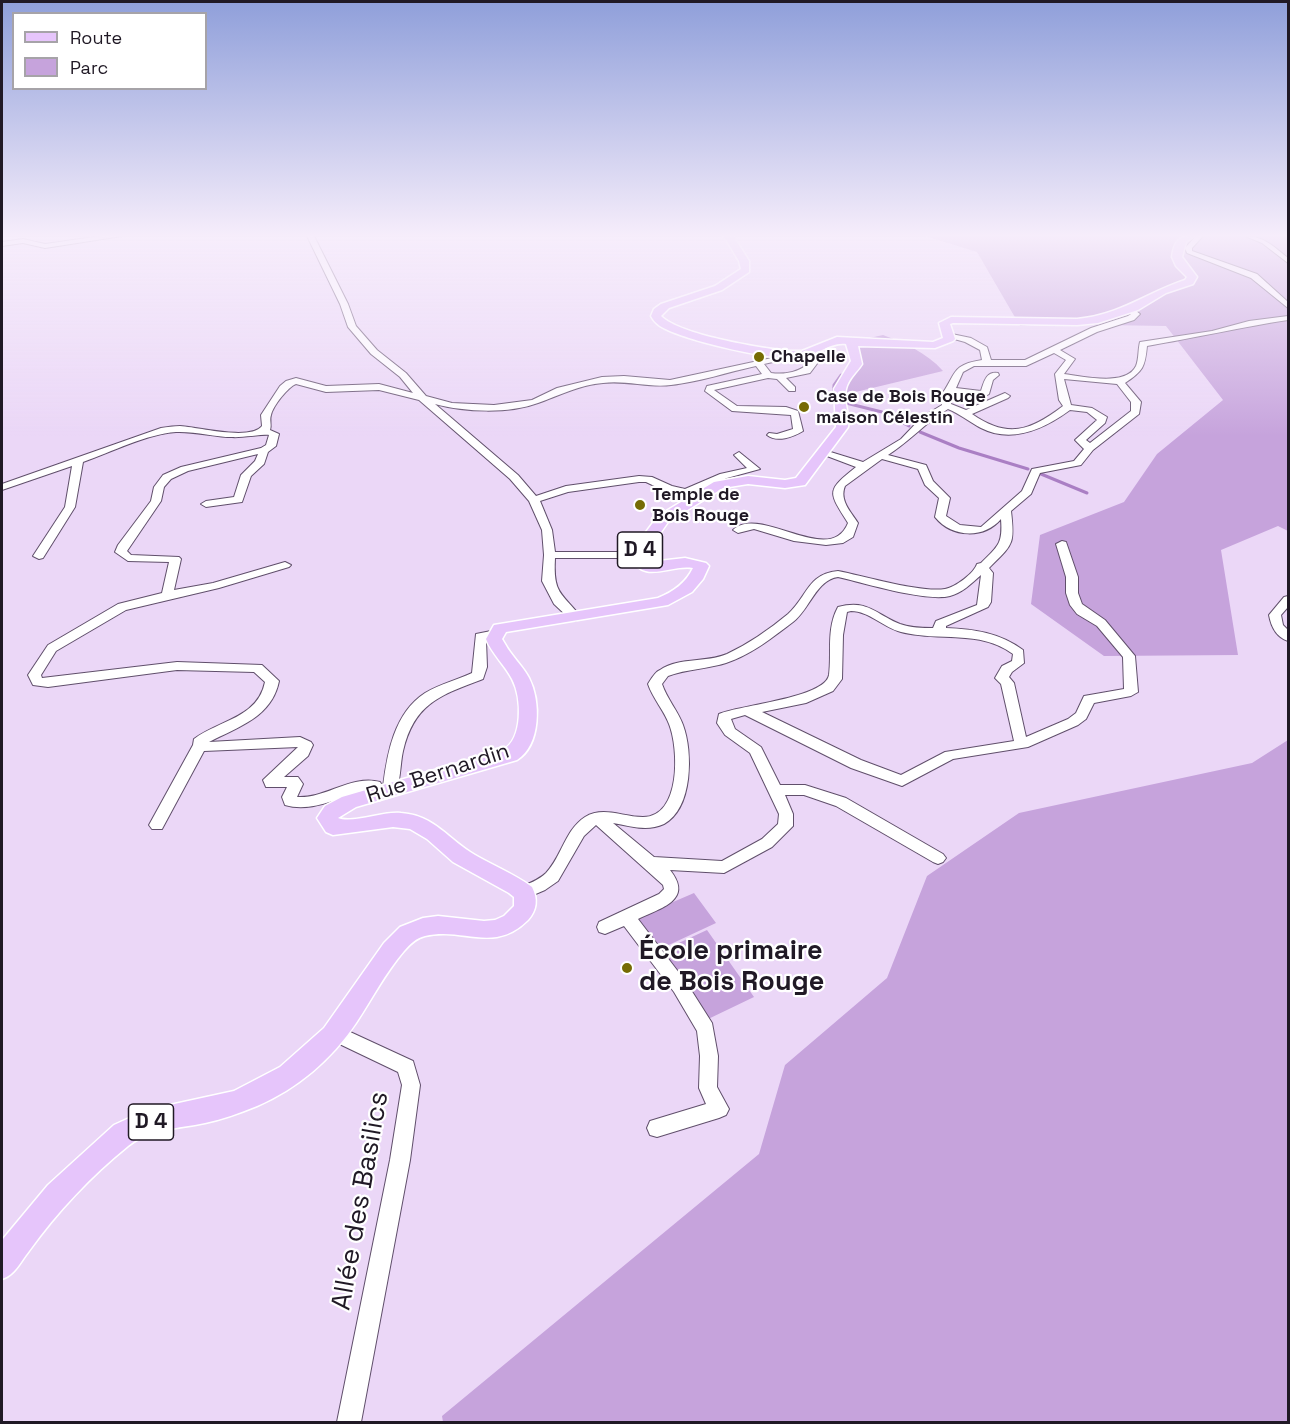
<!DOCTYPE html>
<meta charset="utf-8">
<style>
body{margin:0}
#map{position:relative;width:1290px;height:1424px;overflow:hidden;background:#ebd7f7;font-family:"Space Grotesk",sans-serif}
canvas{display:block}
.frame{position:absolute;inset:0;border:3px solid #201925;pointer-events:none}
.legend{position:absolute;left:12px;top:12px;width:195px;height:78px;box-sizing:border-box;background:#fff;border:2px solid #a6a3a8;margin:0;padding:8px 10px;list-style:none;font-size:18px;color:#201925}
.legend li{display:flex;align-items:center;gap:12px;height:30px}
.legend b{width:30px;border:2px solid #a6a3a8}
</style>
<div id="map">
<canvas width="1290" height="1424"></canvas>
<div class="frame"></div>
<ul class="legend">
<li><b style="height:8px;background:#e6c5fb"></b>Route</li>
<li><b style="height:16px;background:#c6a3dc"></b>Parc</li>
</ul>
</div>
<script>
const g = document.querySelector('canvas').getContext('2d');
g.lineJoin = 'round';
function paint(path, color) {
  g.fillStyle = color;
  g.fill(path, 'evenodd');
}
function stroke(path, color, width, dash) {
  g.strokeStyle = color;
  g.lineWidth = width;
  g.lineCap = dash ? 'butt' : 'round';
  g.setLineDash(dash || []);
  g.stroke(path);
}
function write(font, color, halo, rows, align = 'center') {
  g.font = font + ' "Space Grotesk",sans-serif';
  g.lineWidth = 4.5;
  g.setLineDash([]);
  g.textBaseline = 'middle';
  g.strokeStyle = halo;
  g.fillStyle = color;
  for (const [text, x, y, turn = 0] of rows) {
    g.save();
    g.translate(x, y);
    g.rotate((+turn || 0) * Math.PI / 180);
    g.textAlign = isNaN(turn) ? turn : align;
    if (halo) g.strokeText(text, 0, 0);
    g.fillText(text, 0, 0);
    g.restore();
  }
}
paint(new Path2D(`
 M925,236H1288V531L1278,526L1221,550L1238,655L1104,656L1031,604L1040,535L1124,502L1157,454L1223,400L1166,326L1043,324L1020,326L977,252Z
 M883,335C906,344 926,352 943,371L839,396L856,365L851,342Z
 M1288,740V1422H443L442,1416L759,1154L785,1065L887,978L927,876L1019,813L1252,763Z
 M694,893L716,923L658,950L636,918Z
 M707,930L754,997L704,1021L659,952Z`), '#c6a3dc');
stroke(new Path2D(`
 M833,401L834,385L841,375
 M846,403L882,412L909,426
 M920,432L959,448L1028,469
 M1041,474L1087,493`), '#aa7fc4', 3);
paint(new Path2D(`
 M1281,236H1288V241Z`), '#aa7fc4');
const minor = new Path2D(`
 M101,236H122L45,248L23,243L2,246V242L23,239L45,244Z
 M307,236H314L348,304L356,326L377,350L406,373L426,396L452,403L494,405L532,400L557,388L602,377L624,376L670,380L795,353V357L764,364L771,373C785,375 801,372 811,361L805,352L809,349L812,350L819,361L810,373L786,378L795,387V391H789L777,379L768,378L714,390L737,406L786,407L798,411L803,431C793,437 777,443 767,435L769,433L777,434L793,429L791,415L732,411L705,391L707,386L762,374L756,366C728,372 699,382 671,385C649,388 626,380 603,383C580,385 560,395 538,403C509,414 464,412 435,404L518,475L536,496L566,486L639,476L652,477L672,486L685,489L720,474L747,468L734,455L739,452L760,469L727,478L686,495L665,491L646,482H639L568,492L540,501L552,530L555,552H637L643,555L637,558H555C553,594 561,592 581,617L575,621L571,620L554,604L542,581L544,555L542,530L529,501L510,479L419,400L379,390L326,392L296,384C288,387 273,406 271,415C269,421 272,424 270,430L279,434L276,446L268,452L264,464L251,476L242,502L206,507L201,504L206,501L234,497L241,475L255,461L258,454L188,471L171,479L164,487L161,501L127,551L131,555L179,557L181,559L174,590L213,583L285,562L291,565L289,567L219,588L126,610L56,651L41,675L42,678L177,662L262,665L279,681C272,717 238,727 209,742L300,737L311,742L313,745L308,756L284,777H298L303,784L297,797C325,799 352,774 380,782L383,787C387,754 394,713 425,693C440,684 457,680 472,673L476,634L496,630L502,634L500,637L486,640L487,667L483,679C441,695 414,703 403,751C400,764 401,781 395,793H385L383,797H373L370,791L364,792C338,797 312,813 285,805L282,797L287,787H266L263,780L298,747L204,751L162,829H152L149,825L193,745L194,739C219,720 258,718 265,682L254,672L177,670L48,687L33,685L28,675L48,645L118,604L162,593L169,562L128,561L115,552L118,545L151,501L154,487L163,475L181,467L261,448L266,445L269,435C265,434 240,438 232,437C214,437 194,431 176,432C147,434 111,452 83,462L75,507L43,558L39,559L33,556L65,507L72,466L2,490V484L161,428C167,427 174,426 180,426C198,427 250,441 262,426L261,415L280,386L286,381L296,378L326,386L379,384L413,393L400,377L371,354L348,327L340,304Z
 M1196,236H1203L1192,248V251L1257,274L1288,302V308L1251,278L1187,253L1185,248Z
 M1245,236C1264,236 1274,247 1288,258V263L1262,243Z
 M1131,307L1140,314L1134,320L1097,332L1060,350L1075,359L1064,374C1082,376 1126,387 1136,366C1139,359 1138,349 1140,342L1212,331L1249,321L1288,316V320C1241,327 1195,338 1147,346C1145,367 1143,371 1125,383L1141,402L1139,414L1093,450L1081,465L1040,473L1031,494L1011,511C1015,545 1013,544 989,568L993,573L991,602L988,607L946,626V628C974,629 1000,633 1023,650L1024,663L1012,672L1009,677L1014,683L1026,737L1068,719L1076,713L1084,696L1124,689L1123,657L1097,626L1077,614L1070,605L1066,593V577L1056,544L1062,541L1066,542L1078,577V593L1082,604L1105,620L1135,656L1138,692L1131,696L1094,703L1086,719L1078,725L1028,747L953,759L902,786L851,768L745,715L731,719L735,729L761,747L780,785H805L846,798L943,854L946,858L943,862L938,864L933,862L836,806L804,795H785L793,814V826L772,847L724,873L670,870C694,900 661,908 638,919L686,982L712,1023L718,1056L717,1087L729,1109L726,1115L719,1118L657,1137L650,1135L647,1128L650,1121L706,1104L699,1088L700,1056L697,1031L674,992L624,926L605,934L599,932L597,927L599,922L659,894L664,889L663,885L596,825L584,836L558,881L545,890L524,899L518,898L516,893L518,888C528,884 539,880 546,873C562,856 565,830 585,817C604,806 622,817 643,817C681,817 679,749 669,724C664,710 653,699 648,684C651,679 655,672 660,670C679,657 706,663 727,654C748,644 770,629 788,614C808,596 807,574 838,571C864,576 921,593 945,589C956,587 974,573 977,564L981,563C998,546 1003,544 1001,519C984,539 952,538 935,517L939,498L925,485L918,469L882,459L845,486C839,500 851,512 858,523L853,537L843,543L826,545L794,541L754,529L738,533L733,530C760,504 830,568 848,523C828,491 826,491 856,467L819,453L824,450L863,462L901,439L922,417L942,405L940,397C957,374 950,365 982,360L980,350L965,342L947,337V333L971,338L987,347L991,360H1025L1091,328L1128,316L1131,314L1127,309ZM1054,353L1066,360L1055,374L1059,400L1063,406C1030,431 1008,439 972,414L1008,398L1010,396L1005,393L966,410L951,404L950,397L952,393L984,397L989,394L993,380L999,375L998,373C986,371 984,382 981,391L956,388L963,372L974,366H1026ZM1064,379L1117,384L1131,402V411L1090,443L1086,440L1105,423L1107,417L1092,408L1071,405ZM948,409C960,414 970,422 981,428C1012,444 1044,429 1070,410L1087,412L1097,420L1075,440L1084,449L1074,461L1032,469L1022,491L981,527L960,525L946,516L950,498L933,481L926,465L888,455C910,441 926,422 948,409ZM981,575L977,605L936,621L933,628C922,628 911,628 900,624C875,614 868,599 838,607C826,629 832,653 829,675C825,698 740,705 719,714L717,723L725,735L750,753L779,814L778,824L762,839L722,861L654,857L613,823C630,826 647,832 664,824C693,808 693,752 683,725C678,711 667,699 662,684L668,676C687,669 707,669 726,663C751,655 773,637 793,622C810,609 816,580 838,577C864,583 926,602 950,596C962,593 972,583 981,575ZM851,611C869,611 884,628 901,632C939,642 979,629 1013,654L1012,661L1002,666L995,678L1001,684L1014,741L945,752L901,775L861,760L762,712L806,703L833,691L842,679L843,635L847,612Z
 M1288,596V607L1281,615L1283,625L1288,630V641C1276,637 1271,626 1269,615L1284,597Z
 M335,1025L413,1061L420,1085L410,1160L361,1422H337L390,1160L402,1085L398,1072L329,1039L326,1033L329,1027Z`);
const major = new Path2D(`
 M724,236H733L749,261V272L722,290L669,308L661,316C680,335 760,348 788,351H802L837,337L933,342L943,338L939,323L951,317L1077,319C1120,315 1146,293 1185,280L1187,277L1176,266L1172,257C1174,241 1179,236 1194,236L1186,242L1182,257L1197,277L1193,284L1166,293L1138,310L1098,323L1077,325L953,323L950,324L955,339L953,341L935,348L858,346L862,364C857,372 848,379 846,389C842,402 851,414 848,427L805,485L785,488L748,484L723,488L668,522L645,555L650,562L685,558L706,563L709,566L703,579L692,592L668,605L506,632L502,639L505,644C512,657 523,666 529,678C541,701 541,745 517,760L356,807L338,818C352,824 383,811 401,813C434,815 449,840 475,855C494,866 514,874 532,887C538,899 537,910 528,920C494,954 464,927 425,936C416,938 410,944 404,951C385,973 372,999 356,1023C332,1059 297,1089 257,1106C240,1113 223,1119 205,1123C178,1129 151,1128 128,1146C91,1176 57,1212 29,1251C20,1262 15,1275 2,1279L3,1239L48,1185L114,1125L147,1110L234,1091L280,1067L324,1028L384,943L400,927L423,918L438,916L484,921L495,920L504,916L514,906V897L509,893L453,862L427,839L410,829L393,827L333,835L326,832L317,818L325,806L342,797L503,750C523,739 522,698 512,679C505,665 492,654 486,639L494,625L658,598C673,592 686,583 693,568C669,564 643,586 629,555L658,516L714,482L748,476L785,480L796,478L836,427L834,389L851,361L846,344C829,342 816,357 798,358C773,361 682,340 660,326C656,323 653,320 651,316L654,309L661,304L715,286L741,269L739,261Z`);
stroke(minor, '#604f6b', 2);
stroke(major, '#fff', 3);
paint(minor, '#fff');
paint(major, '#e6c5fb');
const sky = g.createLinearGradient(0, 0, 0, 436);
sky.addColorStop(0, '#8f9fda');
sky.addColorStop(0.54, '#f6edfb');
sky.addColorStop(1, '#f6edfb00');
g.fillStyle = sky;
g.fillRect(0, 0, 1290, 436);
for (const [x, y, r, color] of [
 [759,357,6,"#766b04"],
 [804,407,6,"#766b04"],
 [640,505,6,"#766b04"],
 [627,968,6,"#766b04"]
]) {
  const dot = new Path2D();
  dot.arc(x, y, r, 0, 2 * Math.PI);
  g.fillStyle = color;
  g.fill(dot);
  stroke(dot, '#fff', 2);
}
write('bold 18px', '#201925', '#fff', [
 ["Chapelle",771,357],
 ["Case de Bois Rouge",816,397],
 ["maison Célestin",816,418],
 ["Temple de",652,495],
 ["Bois Rouge",652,516]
], 'left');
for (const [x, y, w] of [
 [640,550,45],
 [151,1122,45]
]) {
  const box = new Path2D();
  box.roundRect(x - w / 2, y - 18, w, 36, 4.5);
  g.fillStyle = '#fff';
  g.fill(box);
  stroke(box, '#201925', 1.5);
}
write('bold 21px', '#201925', null, [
 ["D 4",640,550],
 ["D 4",151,1122]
]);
write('22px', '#201925', '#fff', [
 ["Rue Bernardin",438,774,-18]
]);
write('bold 27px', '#201925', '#fff', [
 ["École primaire",639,952],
 ["de Bois Rouge",639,983]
], 'left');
write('27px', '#201925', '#fff', [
 ["Allée des Basilics",361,1201,-80]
]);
</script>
